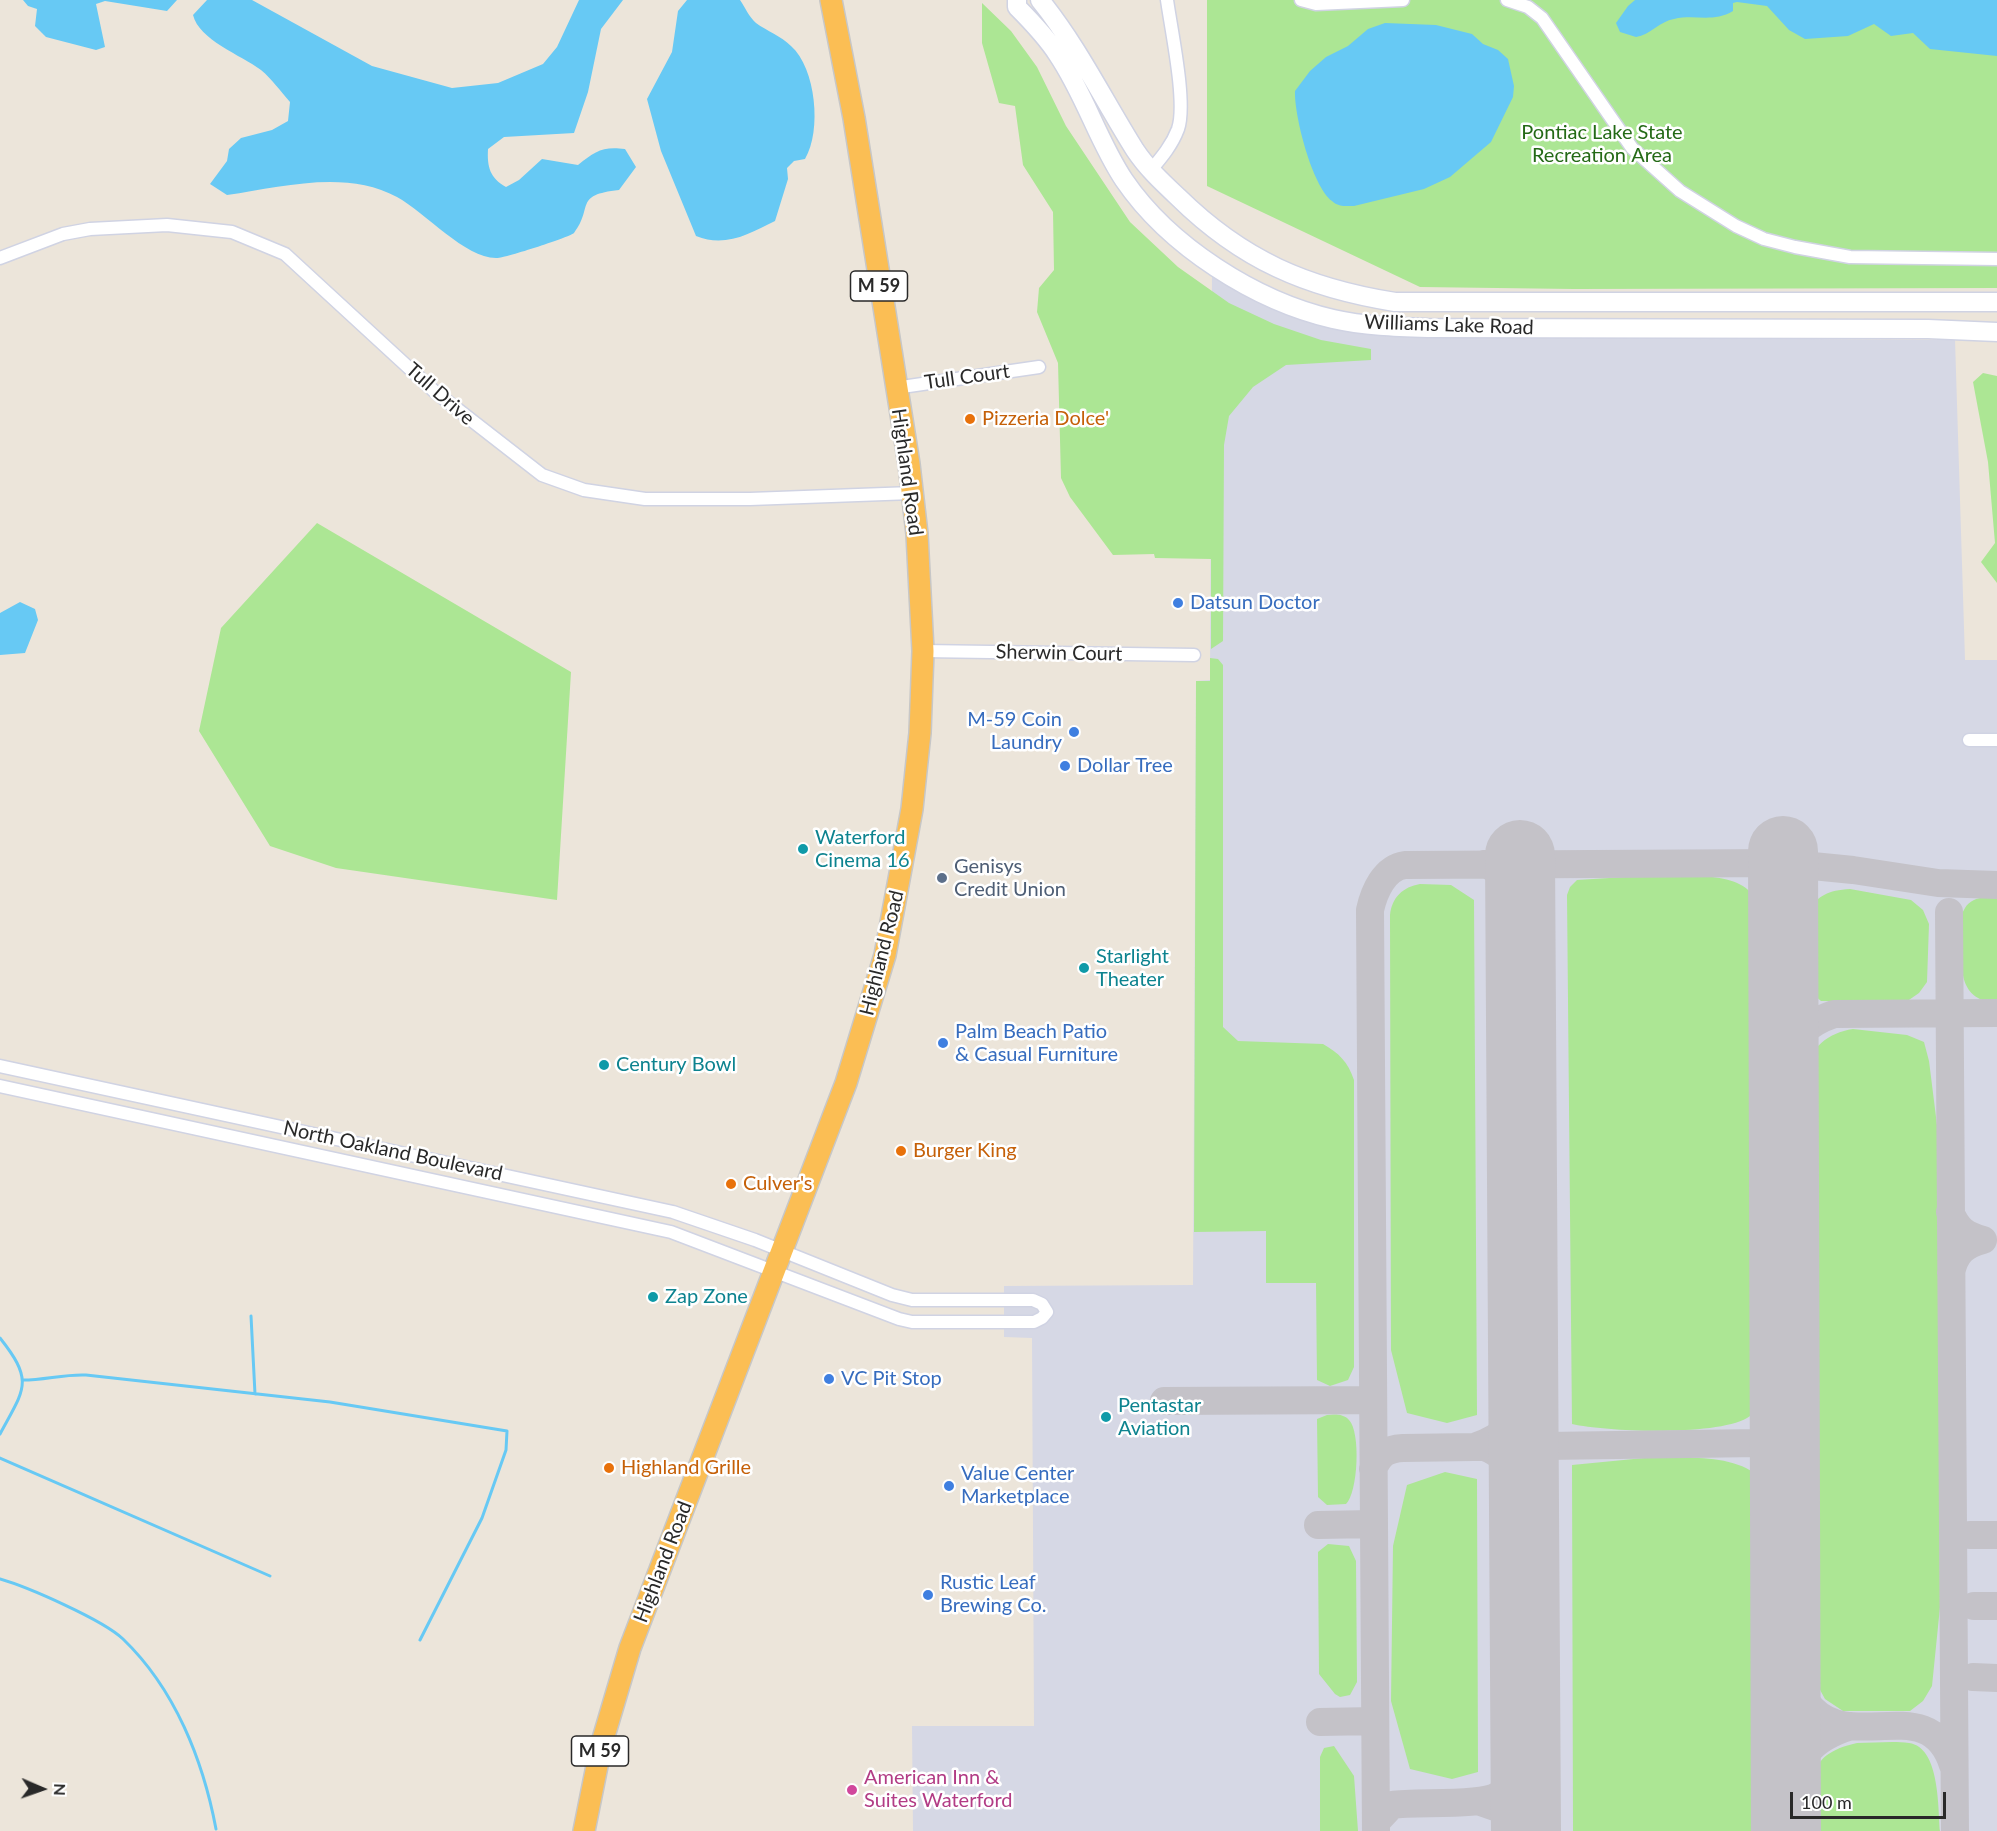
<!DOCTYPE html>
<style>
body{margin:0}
#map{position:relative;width:1997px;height:1831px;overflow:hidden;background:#ece5da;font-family:Lato,sans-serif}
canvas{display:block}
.north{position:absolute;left:12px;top:1759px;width:60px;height:60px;-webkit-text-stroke:4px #fff;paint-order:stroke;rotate:92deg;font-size:16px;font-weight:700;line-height:24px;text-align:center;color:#292929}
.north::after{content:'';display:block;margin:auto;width:21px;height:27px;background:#292929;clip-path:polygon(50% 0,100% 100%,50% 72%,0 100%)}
.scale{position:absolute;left:1790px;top:1792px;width:156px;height:27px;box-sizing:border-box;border:3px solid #292929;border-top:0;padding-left:8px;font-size:18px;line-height:21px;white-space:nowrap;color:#292929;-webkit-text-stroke:4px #fff;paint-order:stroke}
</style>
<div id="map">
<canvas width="1997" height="1831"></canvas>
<div class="north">N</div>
<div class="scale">100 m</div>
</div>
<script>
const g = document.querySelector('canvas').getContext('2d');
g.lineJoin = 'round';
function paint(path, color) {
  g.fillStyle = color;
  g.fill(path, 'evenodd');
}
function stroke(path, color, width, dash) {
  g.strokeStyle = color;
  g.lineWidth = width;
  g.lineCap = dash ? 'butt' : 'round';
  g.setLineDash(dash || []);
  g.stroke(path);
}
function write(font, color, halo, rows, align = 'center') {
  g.font = font + ' Lato,sans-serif';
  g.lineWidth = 5;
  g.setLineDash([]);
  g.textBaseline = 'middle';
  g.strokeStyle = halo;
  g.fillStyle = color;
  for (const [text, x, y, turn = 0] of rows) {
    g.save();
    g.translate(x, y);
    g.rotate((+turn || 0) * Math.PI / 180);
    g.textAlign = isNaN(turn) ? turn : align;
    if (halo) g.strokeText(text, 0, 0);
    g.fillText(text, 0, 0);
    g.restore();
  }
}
paint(new Path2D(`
 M1212,274L1340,329L1382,336L1955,340L1965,660H1997V1831H913L912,1726H1034L1032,1338L1004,1337V1286L1193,1285L1196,681L1210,680Z`), '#d6d8e5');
paint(new Path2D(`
 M1207,0H1997V288L1574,289L1420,287L1207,186Z
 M982,3L1011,31L1037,67L1066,126L1130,222L1178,267L1229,303L1274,324L1321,340L1371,349V360L1286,365L1253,387L1229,416L1224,445L1223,641L1211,649V559L1155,558L1154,554L1113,555L1070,497L1061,478L1058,363L1037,312L1039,288L1054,270L1053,212L1023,165L1015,106L999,103L982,43Z
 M1983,373L1997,376V583L1981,562L1995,543L1988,462L1973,382Z
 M317,523L571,672L557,900L336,868L270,846L199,731L221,628Z
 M1210,658L1218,659L1223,665V1027L1238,1041L1323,1044C1339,1053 1348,1062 1354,1080V1367L1348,1380L1330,1386L1317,1380L1316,1283H1266V1231L1194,1232L1196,681H1210Z
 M1658,875C1689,877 1748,869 1758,906L1763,1396C1759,1405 1756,1413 1747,1418C1716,1436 1608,1432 1572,1424L1567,895L1570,887L1577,880Z
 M1420,884L1451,885L1474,900L1477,1415L1447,1423L1407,1413L1391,1350L1390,915C1392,897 1403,887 1420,884Z
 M1850,889L1911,900L1923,910L1929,924L1927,982L1919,993L1906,1002L1821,1001L1808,990C1806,977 1807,964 1807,952C1806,916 1806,891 1850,889Z
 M1985,897H1997V1002C1959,1002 1961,968 1961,940C1961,930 1959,917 1965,908C1969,901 1977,898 1985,897Z
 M1853,1029L1907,1035L1924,1042L1929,1061L1938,1133L1940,1607L1932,1686L1923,1701L1910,1711H1843L1825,1699L1813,1677L1807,1074C1809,1047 1828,1033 1853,1029Z
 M1327,1415C1335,1414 1344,1414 1349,1420C1361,1432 1358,1493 1346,1504L1327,1505L1318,1497L1317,1419Z
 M1644,1458C1679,1459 1730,1452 1758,1476L1762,1490V1831H1573L1572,1465Z
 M1445,1472L1477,1479L1478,1772L1452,1779L1410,1769L1391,1701L1393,1546L1407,1485Z
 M1328,1544L1349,1546L1356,1561L1357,1682L1350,1695L1340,1697L1335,1694L1319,1674L1318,1552Z
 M1857,1743C1874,1743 1893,1741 1909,1743C1940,1747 1938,1808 1940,1831H1812C1812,1785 1802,1755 1857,1743Z
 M1334,1746L1354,1776L1358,1831H1320V1757L1324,1748Z`), '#ace694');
paint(new Path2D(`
 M23,0H177L167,11L105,1L96,4L105,47L96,50L46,37L35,26L37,9L28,6Z
 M207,0H252L372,66L452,88L498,83L543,64L557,47L579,0H623L601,29L588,92L574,133L504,137L488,149C487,167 490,178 506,187L519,180L542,159L578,165C595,151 603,146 625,149L636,167L619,190C573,195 594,207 574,233C572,236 506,258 497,258C466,259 426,213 397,197C346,169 281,187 227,195L210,184L227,161L229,149L241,138L272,130L288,121L290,102C281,92 272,79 261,70C241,55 199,40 193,15Z
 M687,0H740C745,7 749,17 756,23C767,31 781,36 791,46C816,68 822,131 805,159L794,161L787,168L788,179L775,221C749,234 725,248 696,236L661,151L647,99L672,52L678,11Z
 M1635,0H1997V56L1930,49L1913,33L1891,36L1874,24L1848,36L1805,39L1789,30L1767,6L1737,2L1733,3V11C1713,23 1695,14 1674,19C1660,21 1650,35 1636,37L1620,32L1616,23L1628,6Z
 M1385,23L1436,25L1472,34L1483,44L1498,50L1508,59L1514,86L1513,97L1491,142L1450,177L1424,189L1354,206C1346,206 1338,207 1332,201C1312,186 1294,115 1295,91L1310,71L1326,57L1348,46L1368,29Z
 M20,602L35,609L38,620L25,653L0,655V613Z`), '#67c9f4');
stroke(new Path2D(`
 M251,1316L255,1394
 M0,1338C35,1382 24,1389 0,1434
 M23,1380C45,1380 64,1374 86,1375L330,1402L507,1431L506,1450L482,1518L420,1640
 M0,1458L270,1576
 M0,1579C28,1587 103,1620 123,1639C175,1689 203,1760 216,1829`), '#67c9f4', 3);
stroke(new Path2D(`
 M1484,864C1505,871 1511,882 1520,901
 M1949,912L1955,1831
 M1783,1068C1795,1038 1802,1025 1834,1014L1997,1013
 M1950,1212C1958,1230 1965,1235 1983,1240C1964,1245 1955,1253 1951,1273
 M1164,1401L1373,1400
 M1759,1443L1772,1436L1785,1420
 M1477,1446C1503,1437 1515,1424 1523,1399
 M1482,1446C1505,1454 1515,1469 1524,1492
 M1373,1469C1380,1454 1386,1449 1403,1448L1759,1443L1773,1449L1785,1468
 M1318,1525L1374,1524
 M1970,1535H1997
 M1974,1606H1997
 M1785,1651C1791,1672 1797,1692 1812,1709C1854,1753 1930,1691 1953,1765
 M1973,1677L1997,1678
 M1320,1722L1375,1721
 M1786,1800C1799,1758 1808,1739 1851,1726
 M1478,1801L1501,1809L1519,1831
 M1376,1822L1392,1805C1416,1801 1482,1807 1499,1795C1512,1785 1519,1772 1525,1758
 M1376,1831L1370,910C1374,892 1384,868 1405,865L1782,863L1853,870L1938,883L1997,885`), '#c4c2c8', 28);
stroke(new Path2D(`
 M1783,851L1786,1831
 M1520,855L1526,1831`), '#c4c2c8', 70);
const minor = new Path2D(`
 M1301,0L1316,4L1403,0
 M1507,0L1528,7L1542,18L1632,148L1680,191L1736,226L1764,239L1795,247L1850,257L1997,259
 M1150,171C1162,157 1172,145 1178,129C1187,103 1171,29 1167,0
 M0,258L63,234L90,229L167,225L232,232L285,254L434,391L542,475L584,490L645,499H750L912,493
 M895,388L1039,367
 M923,651L1194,655
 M1969,740H1997
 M0,1066L673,1212L755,1240L892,1295L912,1300H1033L1042,1304L1047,1312L1042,1318L1034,1322H912L899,1319L671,1232L0,1086`);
const secondary = new Path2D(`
 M1017,0V7C1032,22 1047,38 1058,55C1085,95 1098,141 1124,180C1169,246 1255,301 1333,319C1364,326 1396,327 1428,328L1928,329L1997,332
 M1040,0C1078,47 1103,99 1135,150C1147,168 1162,182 1178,197C1242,260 1307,288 1395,302H1997`);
const trunk = new Path2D(`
 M584,1831L601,1746L630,1648L846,1083L885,955L912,809L920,733L923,651L917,534L909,464L854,118L831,0`);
stroke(minor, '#d0d3e3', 15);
stroke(secondary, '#d0d3e3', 21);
stroke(trunk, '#c7c7c7', 24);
stroke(minor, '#fff', 12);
stroke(secondary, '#fff', 18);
stroke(trunk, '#fbbe54', 21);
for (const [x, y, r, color] of [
 [970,419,6,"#e8710a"],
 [1178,603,6,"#3f7fe0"],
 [1074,732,6,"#3f7fe0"],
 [1065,766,6,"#3f7fe0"],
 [803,849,6,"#0f9aa8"],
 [942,878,6,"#5c6f8a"],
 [1084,968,6,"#0f9aa8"],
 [943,1043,6,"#3f7fe0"],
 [604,1065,6,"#0f9aa8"],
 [901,1151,6,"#e8710a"],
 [731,1184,6,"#e8710a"],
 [653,1297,6,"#0f9aa8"],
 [829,1379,6,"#3f7fe0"],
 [1106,1417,6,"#0f9aa8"],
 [609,1468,6,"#e8710a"],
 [949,1486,6,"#3f7fe0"],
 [928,1595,6,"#3f7fe0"],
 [852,1790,6,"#d1479c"]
]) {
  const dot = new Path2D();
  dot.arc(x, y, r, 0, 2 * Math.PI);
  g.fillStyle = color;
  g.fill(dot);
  stroke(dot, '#fff', 2);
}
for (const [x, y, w] of [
 [879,286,57],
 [600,1751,57]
]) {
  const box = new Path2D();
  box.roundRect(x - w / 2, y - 15, w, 30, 4.5);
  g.fillStyle = '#fff';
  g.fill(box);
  stroke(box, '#292929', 1.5);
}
write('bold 18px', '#292929', null, [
 ["M 59",879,286],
 ["M 59",600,1751]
]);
write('20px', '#246a16', '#fff', [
 ["Pontiac Lake State",1602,133],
 ["Recreation Area",1602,156]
]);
write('20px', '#292929', '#fff', [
 ["Williams Lake Road",1449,325,2],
 ["Tull Court",967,377,-8],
 ["Tull Drive",440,394,41],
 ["Highland Road",907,472,82],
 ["Sherwin Court",1059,653,1],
 ["Highland Road",882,953,-76],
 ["North Oakland Boulevard",393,1151,12],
 ["Highland Road",663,1562,-69]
]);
write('20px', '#c56008', '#fff', [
 ["Pizzeria Dolce'",982,419],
 ["Burger King",913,1151],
 ["Culver's",743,1184],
 ["Highland Grille",621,1468]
], 'left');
write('20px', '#366cbe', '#fff', [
 ["Datsun Doctor",1190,603],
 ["M-59 Coin",1062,720,"right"],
 ["Laundry",1062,743,"right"],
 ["Dollar Tree",1077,766],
 ["Palm Beach Patio",955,1032],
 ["& Casual Furniture",955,1055],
 ["VC Pit Stop",841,1379],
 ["Value Center",961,1474],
 ["Marketplace",961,1497],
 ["Rustic Leaf",940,1583],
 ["Brewing Co.",940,1606]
], 'left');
write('20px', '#0d838f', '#fff', [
 ["Waterford",815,838],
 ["Cinema 16",815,861],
 ["Starlight",1096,957],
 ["Theater",1096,980],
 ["Century Bowl",616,1065],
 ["Zap Zone",665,1297],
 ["Pentastar",1118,1406],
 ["Aviation",1118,1429]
], 'left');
write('20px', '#4e5e75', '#fff', [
 ["Genisys",954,867],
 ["Credit Union",954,890]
], 'left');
write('20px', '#b23c85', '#fff', [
 ["American Inn &",864,1778],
 ["Suites Waterford",864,1801]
], 'left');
</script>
